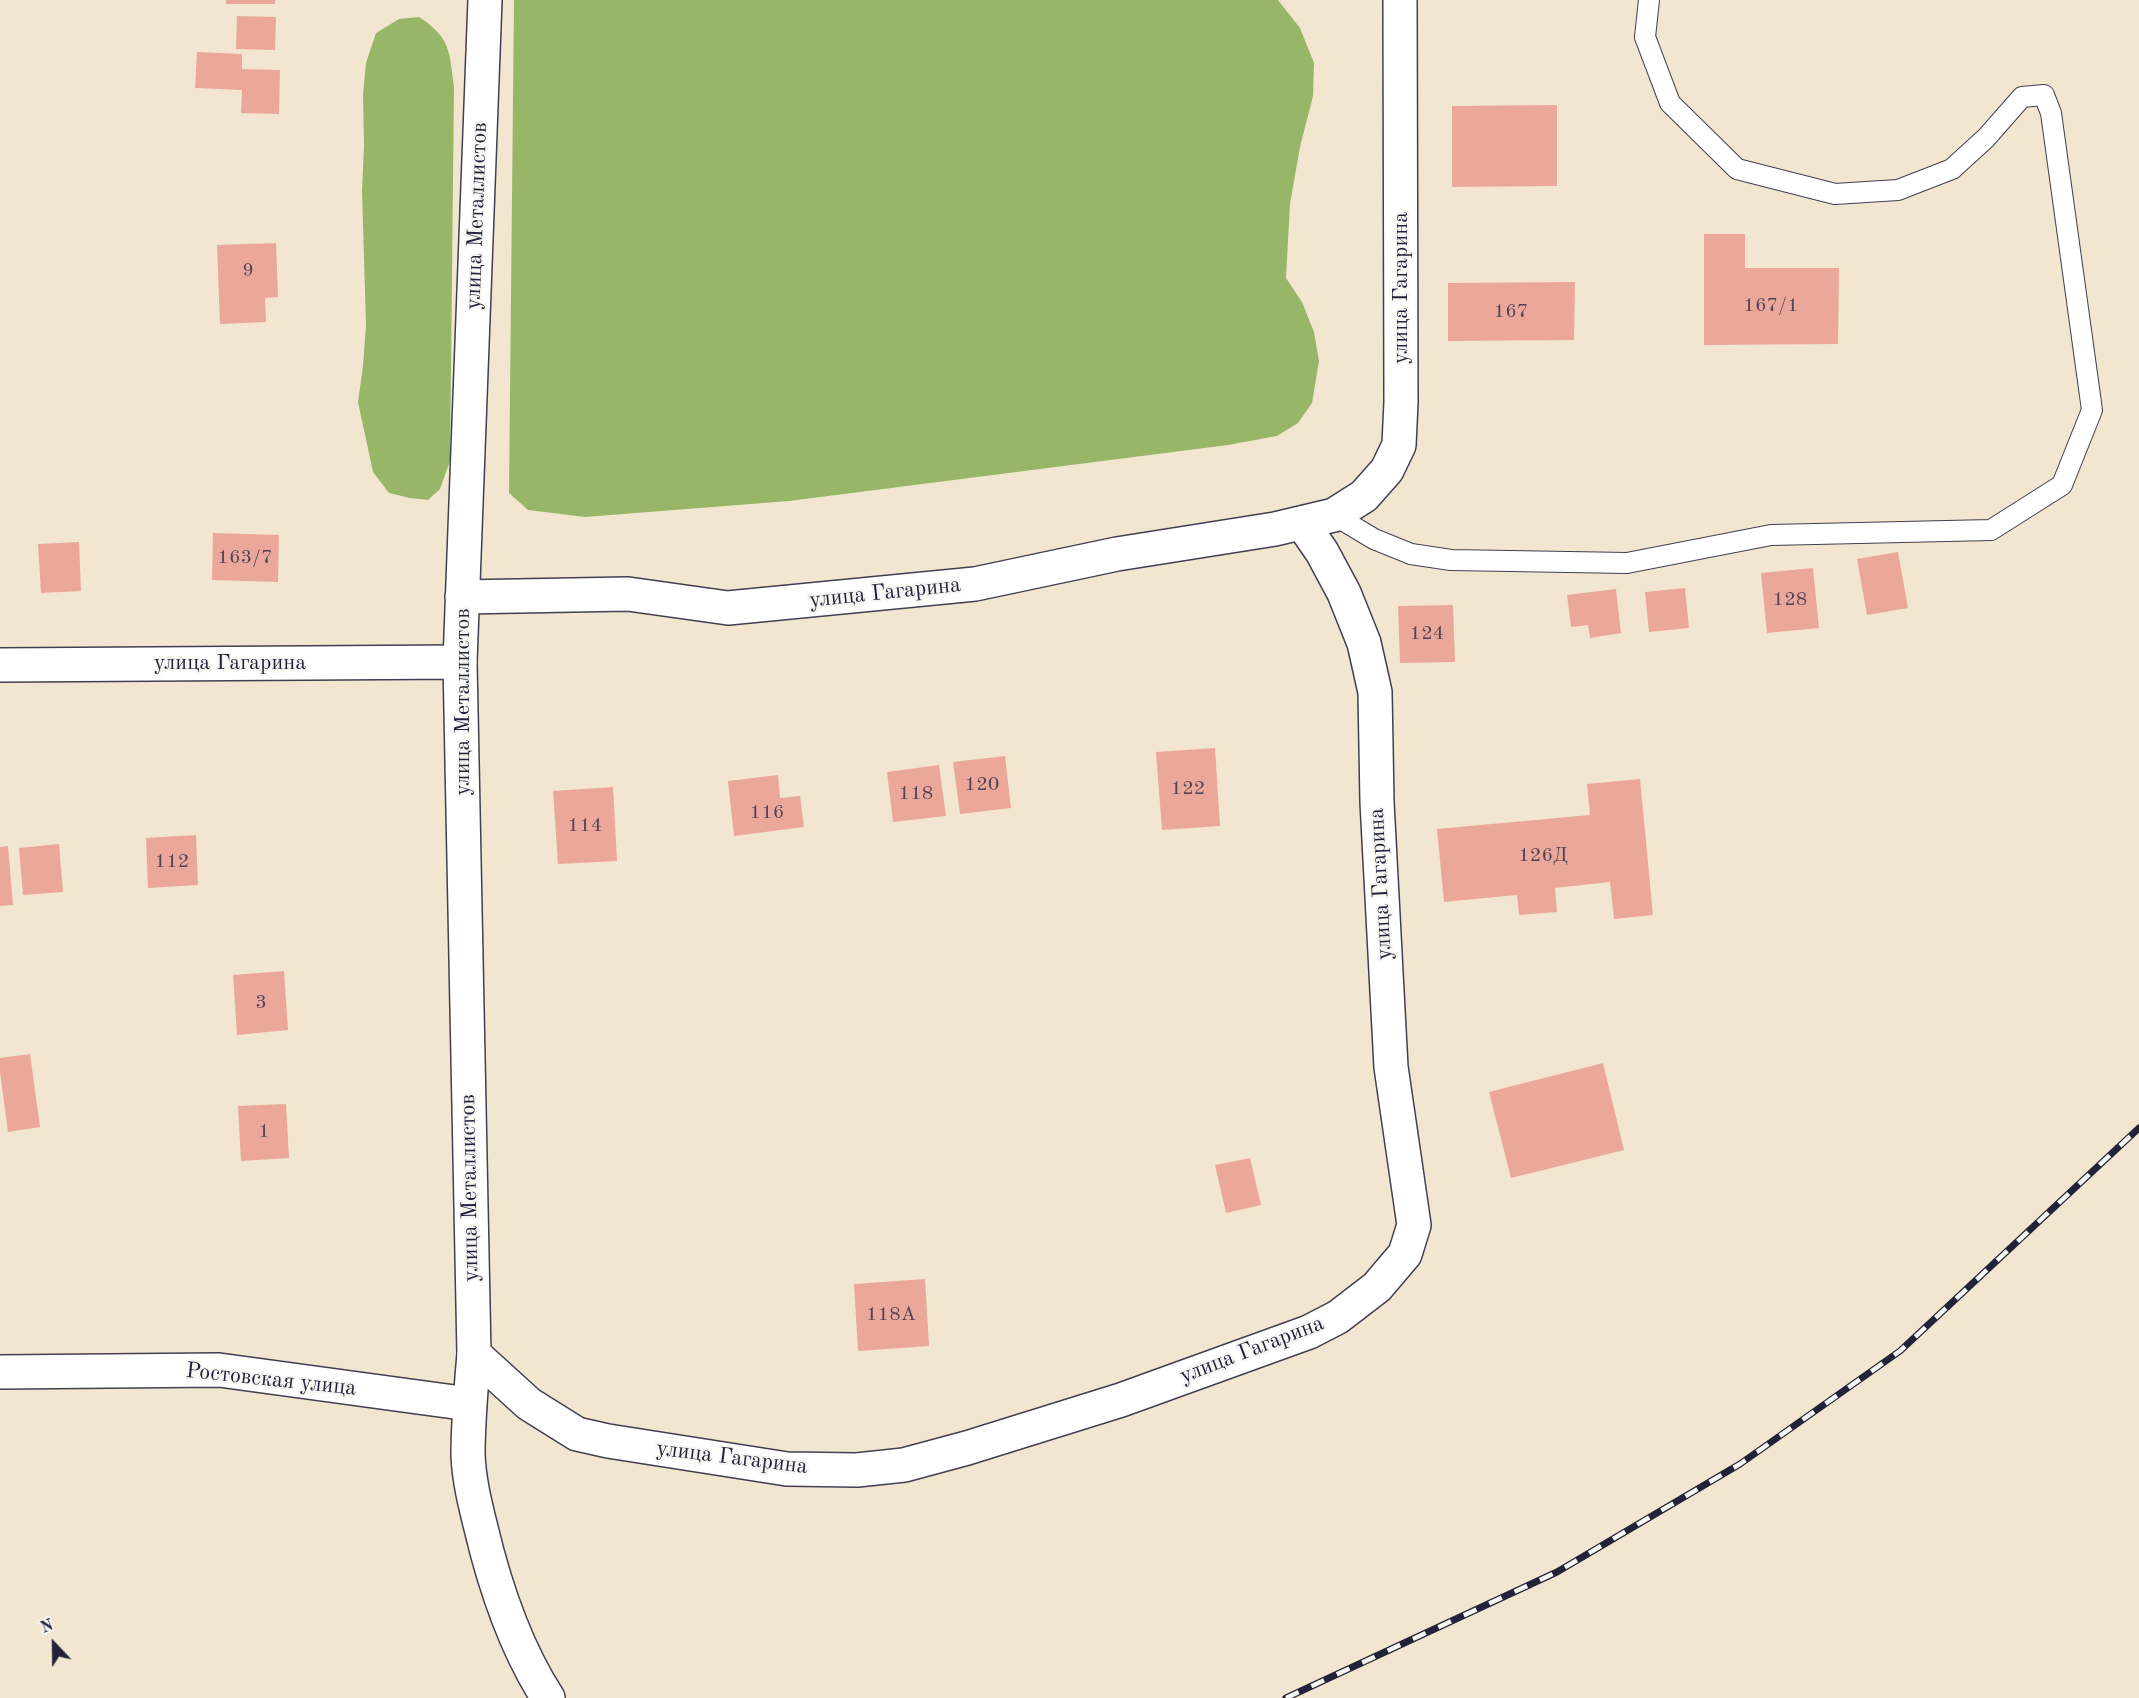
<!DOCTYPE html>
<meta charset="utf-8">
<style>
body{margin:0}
#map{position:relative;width:2139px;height:1698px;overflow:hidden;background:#f2e6d0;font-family:"Old Standard TT",serif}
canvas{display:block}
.north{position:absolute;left:24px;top:1614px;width:60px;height:60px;-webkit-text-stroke:4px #f6f6f2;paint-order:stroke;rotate:338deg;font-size:16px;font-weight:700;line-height:24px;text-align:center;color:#22223b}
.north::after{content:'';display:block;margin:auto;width:21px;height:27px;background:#22223b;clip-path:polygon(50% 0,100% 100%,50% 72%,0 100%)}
</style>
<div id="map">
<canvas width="2139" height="1698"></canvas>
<div class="north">N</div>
</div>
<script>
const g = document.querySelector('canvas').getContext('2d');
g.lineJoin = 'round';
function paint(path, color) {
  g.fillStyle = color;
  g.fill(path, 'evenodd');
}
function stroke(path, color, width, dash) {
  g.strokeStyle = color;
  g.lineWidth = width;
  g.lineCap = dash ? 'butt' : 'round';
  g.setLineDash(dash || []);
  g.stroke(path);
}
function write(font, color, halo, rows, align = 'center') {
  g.font = font + ' "Old Standard TT",serif';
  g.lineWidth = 4.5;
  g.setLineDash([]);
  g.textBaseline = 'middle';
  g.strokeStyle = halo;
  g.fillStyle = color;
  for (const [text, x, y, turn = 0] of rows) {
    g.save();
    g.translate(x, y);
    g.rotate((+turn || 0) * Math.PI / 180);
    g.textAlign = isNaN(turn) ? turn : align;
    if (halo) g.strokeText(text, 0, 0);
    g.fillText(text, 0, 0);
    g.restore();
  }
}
paint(new Path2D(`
 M514,0H1278L1300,28L1314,63L1313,96L1300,147L1290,204L1286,278L1302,302L1314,332L1319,361L1312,403L1298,423L1277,436L1228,445L789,501L585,517L528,510L509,493Z
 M419,17C451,38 449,51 454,86L450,461L440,489L428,500L410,498L389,493L373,472L358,402L363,366L366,325L362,191L364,146L363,95L366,63L376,33L399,19Z`), '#98b668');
paint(new Path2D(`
 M226,0H275V4H226Z
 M237,16L276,17L275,50L236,49Z
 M197,52L242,54V69L280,70L279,114L241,113L242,90L195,88Z
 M1557,105V186L1452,187V106Z
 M1704,234H1745V268H1839L1838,344L1704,345Z
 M276,243L278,297L265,298L266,322L220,324L217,245Z
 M1575,282L1574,340L1448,341V283Z
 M213,533L279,535L278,582L212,580Z
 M79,542L81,591L41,593L38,544Z
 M1898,552L1908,608L1867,615L1857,559Z
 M1813,568L1819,628L1767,633L1761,573Z
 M1685,588L1689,628L1649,632L1645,592Z
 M1616,589L1621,633L1590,638L1588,625L1571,627L1567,595Z
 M1453,605L1455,662L1400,663L1398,606Z
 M1215,748L1220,826L1162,830L1156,752Z
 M1005,756L1011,808L960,814L953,762Z
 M939,765L946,816L893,822L887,772Z
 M778,775L780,798L800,796L804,827L734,836L728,781Z
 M1640,779L1653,915L1614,919L1610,882L1555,888L1557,912L1519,915L1517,895L1444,902L1437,829L1590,815L1587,784Z
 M613,787L617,861L558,864L553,791Z
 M196,835L198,885L148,888L146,838Z
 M59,844L63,892L23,895L19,848Z
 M8,846L13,905L0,906V847Z
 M284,971L288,1030L237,1035L233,975Z
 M30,1054L40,1127L8,1132L0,1072V1058Z
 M1603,1063L1624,1150L1511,1178L1489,1092Z
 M286,1104L289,1158L241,1161L238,1106Z
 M1250,1158L1261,1205L1226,1213L1215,1165Z
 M925,1279L929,1346L858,1351L854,1284Z`), '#eba89a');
const lane = new Path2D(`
 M1334,515L1374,539L1411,554L1451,560L1627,563L1771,535L1991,530L2062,485L2092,410L2051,113L2044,95L2022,97L1986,138L1952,169L1898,190L1835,194L1737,169L1670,103L1645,37L1649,0`);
const street = new Path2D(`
 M462,597L628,594L728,608L975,584L1117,554L1275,529L1334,515L1364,496L1387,470L1399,445L1401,402L1400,0
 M460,662L485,0
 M474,1354L529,1404L577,1434L608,1441L787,1469L857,1470L904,1465L967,1448L1121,1400L1309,1332L1338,1317L1377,1287L1405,1254L1414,1225L1391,1067L1377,802L1375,692L1364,643L1344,593L1322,552L1302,523
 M0,1372L219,1370L469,1404`);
const secondary = new Path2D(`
 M0,665L460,662L474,1354C471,1388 468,1421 468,1455C469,1480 475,1504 481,1528C495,1587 515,1647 548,1698`);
stroke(lane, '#413f51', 22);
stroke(street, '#413f51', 36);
stroke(secondary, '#413f51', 36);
stroke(lane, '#fff', 20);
stroke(street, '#fff', 33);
stroke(secondary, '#fff', 33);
const rail = new Path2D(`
 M1286,1698L1557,1572L1740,1464L1900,1351L2139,1128`);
stroke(rail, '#22223b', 7);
stroke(rail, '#f6f6f2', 4.5, [14]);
write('20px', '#544453', null, [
 ["9",248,271],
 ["167/1",1771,306],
 ["167",1511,312],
 ["163/7",245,558],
 ["128",1790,600],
 ["124",1427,634],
 ["120",982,785],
 ["122",1188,789],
 ["118",916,794],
 ["116",767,813],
 ["114",585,826],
 ["126Д",1543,856],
 ["112",172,862],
 ["3",261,1003],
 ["1",264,1132],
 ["118А",891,1315]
]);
write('22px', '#22223b', '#f6f6f2', [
 ["улица Металлистов",477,216,-88],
 ["улица Гагарина",1401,288,-90],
 ["улица Гагарина",885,593,-6],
 ["улица Гагарина",230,663],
 ["улица Металлистов",463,702,-90],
 ["улица Гагарина",1381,884,-93],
 ["улица Металлистов",470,1188,-91],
 ["улица Гагарина",1252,1350,-21],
 ["Ростовская улица",271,1380,6],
 ["улица Гагарина",732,1458,7]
]);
</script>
